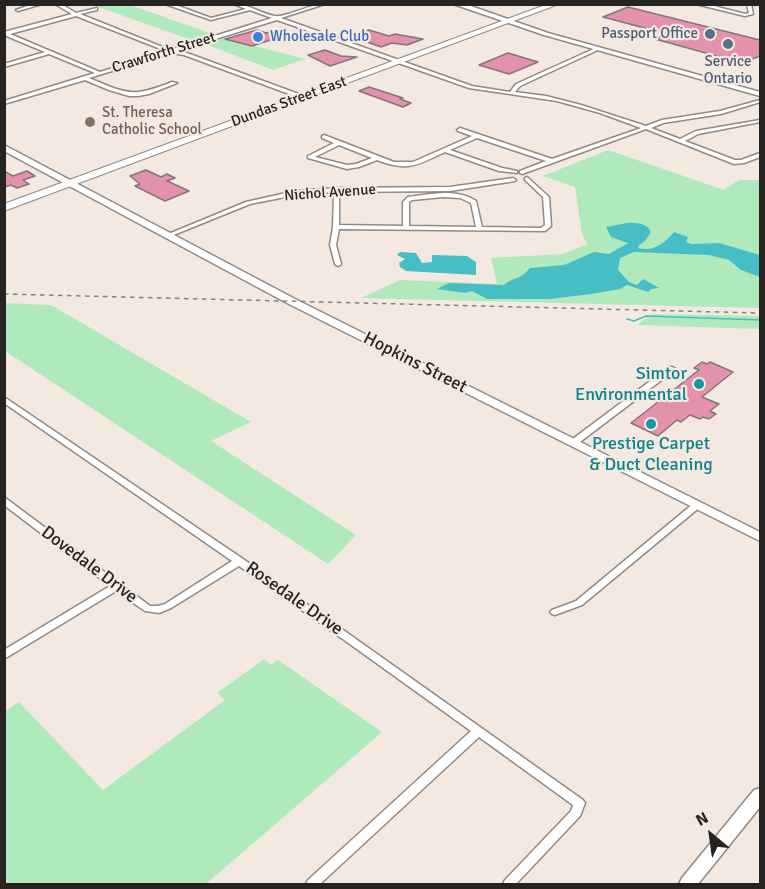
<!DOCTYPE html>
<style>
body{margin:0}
#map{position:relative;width:765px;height:889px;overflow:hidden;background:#f3e9e1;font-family:Signika,sans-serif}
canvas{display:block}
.frame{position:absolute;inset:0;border:6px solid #262320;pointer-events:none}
.north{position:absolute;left:681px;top:805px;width:60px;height:60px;-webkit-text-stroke:4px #f3e9e1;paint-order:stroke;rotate:331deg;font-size:16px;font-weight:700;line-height:24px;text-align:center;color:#262320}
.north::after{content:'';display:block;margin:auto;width:21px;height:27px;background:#262320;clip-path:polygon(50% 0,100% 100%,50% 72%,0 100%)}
</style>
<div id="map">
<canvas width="765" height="889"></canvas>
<div class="frame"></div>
<div class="north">N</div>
</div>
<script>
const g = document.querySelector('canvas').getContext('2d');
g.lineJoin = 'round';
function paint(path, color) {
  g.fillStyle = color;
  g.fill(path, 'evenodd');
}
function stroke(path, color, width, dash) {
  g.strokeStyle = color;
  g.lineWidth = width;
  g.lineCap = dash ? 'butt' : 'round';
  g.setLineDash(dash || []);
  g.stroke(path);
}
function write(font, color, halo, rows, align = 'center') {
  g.font = font + ' Signika,sans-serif';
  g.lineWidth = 4.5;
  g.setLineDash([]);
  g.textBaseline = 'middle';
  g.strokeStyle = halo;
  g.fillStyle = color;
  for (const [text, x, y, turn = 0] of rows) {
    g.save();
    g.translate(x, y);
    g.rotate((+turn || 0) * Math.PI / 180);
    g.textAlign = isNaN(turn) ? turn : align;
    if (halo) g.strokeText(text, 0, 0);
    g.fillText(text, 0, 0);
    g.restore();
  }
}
paint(new Path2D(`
 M93,5H130L215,35L194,41Z
 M224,38L305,59L273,70L205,44Z
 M608,150L724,190L739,180H760V308L361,298L400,280L497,284L491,258L563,254L587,244L582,234L575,187L543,176Z
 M4,303L51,305L251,422L211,441L356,535L328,564L5,351Z
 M652,314L760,316V329L637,325Z
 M264,659L271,665L278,660L382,732L206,884H5V711L19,702L103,790L225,700L217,693Z`), '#b0e9bc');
paint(new Path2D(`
 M627,223C637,223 646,222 651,232L645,241L639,245L638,248C653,252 664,244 674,232L688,237L686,242L692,244L719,243L760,255V277L741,270L729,260L709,255L634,252L620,258L618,270L629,282L637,285L643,279L659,288L651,289L648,292L627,285L620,289L591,294L550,299H487L472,291L465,293L437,289L449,283L504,285C514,276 518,282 530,268L564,265L594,252L609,254L628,243L611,237L606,227Z
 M400,252L416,253L422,263L432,262V255L467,256L476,262V275L406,271L400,267L399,263L405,259L397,255Z`), '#47bdc6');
stroke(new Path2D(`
 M627,319L634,321L646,316L760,320`), '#47bdc6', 1.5);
const building = new Path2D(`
 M628,7L760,40V56L742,63L655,39L667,34L603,17Z
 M257,30L266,33L276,30L289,34L252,46L225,39Z
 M369,30L389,36L395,34L423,39L407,45L392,43L381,47L351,36Z
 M325,50L341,56L357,57L330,66L308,55Z
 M508,53L538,62L509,74L479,65Z
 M369,87L403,98L400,99L411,103L403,107L359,91Z
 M146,170L161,177L167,174L175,178L167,181L189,191L165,201L135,186L140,184L130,176Z
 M4,171L13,176L27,171L35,176L23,180L29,184L17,188L11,185L4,187Z
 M702,362L707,364L710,362L733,372L702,397L719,404L710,411L716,414L709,419L703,417L700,419L690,415L681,422L677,420L658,436L631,423L699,370L694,368Z`);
paint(building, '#e492ac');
stroke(building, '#817679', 1.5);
const street = new Path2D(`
 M33,4H42L18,11L16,10Z
 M55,4H61L76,13L97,8V10L80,14L170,50L272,18L250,10L211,20L165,4H173L211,18L246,9L234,4C249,4 261,14 275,16C285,18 310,4 325,4L281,18L472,86L510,92L516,84L598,47L600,48V49L520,86L515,92L546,96L581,105L646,126L662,120L720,111L760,100V102L721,114L663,123L651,128L680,139L696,131L760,120V122L698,134L685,141L735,160H741L760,153V157L744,163L734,164L646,129L522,174L520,173V171L546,161L477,138L450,150L502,168L517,171V173L499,171L445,152C417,165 408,172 377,160L359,167L347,169L308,158V156L334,143L322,138V136L324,135L394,162H413L472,136L458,131L457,130L460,128L552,159L641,128L600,113L557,101L469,88L277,20L176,51L187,53L304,96V98H300L184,55L171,53L89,78C127,94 133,98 172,82L177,83L149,94L138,96H129L109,90L85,80L4,104V101L95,73L49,54L4,67V64L45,52L4,35V32L72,14ZM76,16L166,51L100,72L10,34ZM339,145L372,158L356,164L347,165L315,157Z
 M706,4L745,14L749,13L747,4H751L753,14L745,16L696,4Z
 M527,177L549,197L551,226L545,231L339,229L336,245L341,264L338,266L335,264L330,245L333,227L334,192L295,195L250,204L171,236H167L166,235L246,202L295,191L339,188L450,187L513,178L516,180L515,181L450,191L341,192L339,193V225L403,226V202L408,197C430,194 457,188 476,201L482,227L541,228L545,225L543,197L525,180V178ZM443,197L460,198L471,203L476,227L409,226V202L412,200Z
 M669,367H672L676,369L576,445H570L569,443L570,441Z
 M4,397L243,559L583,800L585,803L580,816L516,884H503L505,880L571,811L573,805L479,737L320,884H306L308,880L471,731L347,642L239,566L171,608L159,613L145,611L116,591L4,659V650L110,586L4,505V497L150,606H158L165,604L232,561L4,403Z
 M697,502L701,505L700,507L582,605L555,615L552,614L550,612L552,610L576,601L694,503Z`);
const secondary = new Path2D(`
 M453,4H465L548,33L760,92V96L544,35Z
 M4,145L295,299L760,532V541L287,303L4,151Z
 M760,788V807L698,884H679L682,878L754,790Z`);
const primary = new Path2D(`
 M548,4H559L4,211V204Z`);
stroke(street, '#928982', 3);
stroke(secondary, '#928982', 3);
stroke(primary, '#928982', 2);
paint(street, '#fff');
paint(secondary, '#fff');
paint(primary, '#fff');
stroke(new Path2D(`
 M4,294L760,313`), '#87817c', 1.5, [4.5, 4.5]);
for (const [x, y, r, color] of [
 [710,34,6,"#5c6f8a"],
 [258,37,6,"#3f7fe0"],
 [728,44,6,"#5c6f8a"],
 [90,122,6,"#8d6e63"],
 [699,384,6,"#0f9aa8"],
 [651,424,6,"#0f9aa8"]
]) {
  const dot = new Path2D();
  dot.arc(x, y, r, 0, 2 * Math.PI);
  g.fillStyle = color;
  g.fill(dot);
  stroke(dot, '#f3e9e1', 2);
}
write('15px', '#4e5e75', '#f3e9e1', [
 ["Passport Office",698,34],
 ["Service",728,62,"center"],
 ["Ontario",728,79,"center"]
], 'right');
write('15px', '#366cbe', '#f3e9e1', [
 ["Wholesale Club",270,37]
], 'left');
write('15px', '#262320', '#f3e9e1', [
 ["Crawforth Street",164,53,-17],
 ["Dundas Street East",289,102,-20],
 ["Nichol Avenue",330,193,-4]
]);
write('15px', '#785e54', '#f3e9e1', [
 ["St. Theresa",102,113],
 ["Catholic School",102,130]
], 'left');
write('18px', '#262320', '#f3e9e1', [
 ["Hopkins Street",415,363,27],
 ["Dovedale Drive",89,565,37],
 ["Rosedale Drive",294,599,35]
]);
write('18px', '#0d838f', '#f3e9e1', [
 ["Simtor",687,374],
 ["Environmental",687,395],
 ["Prestige Carpet",651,444,"center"],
 ["& Duct Cleaning",651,465,"center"]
], 'right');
</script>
